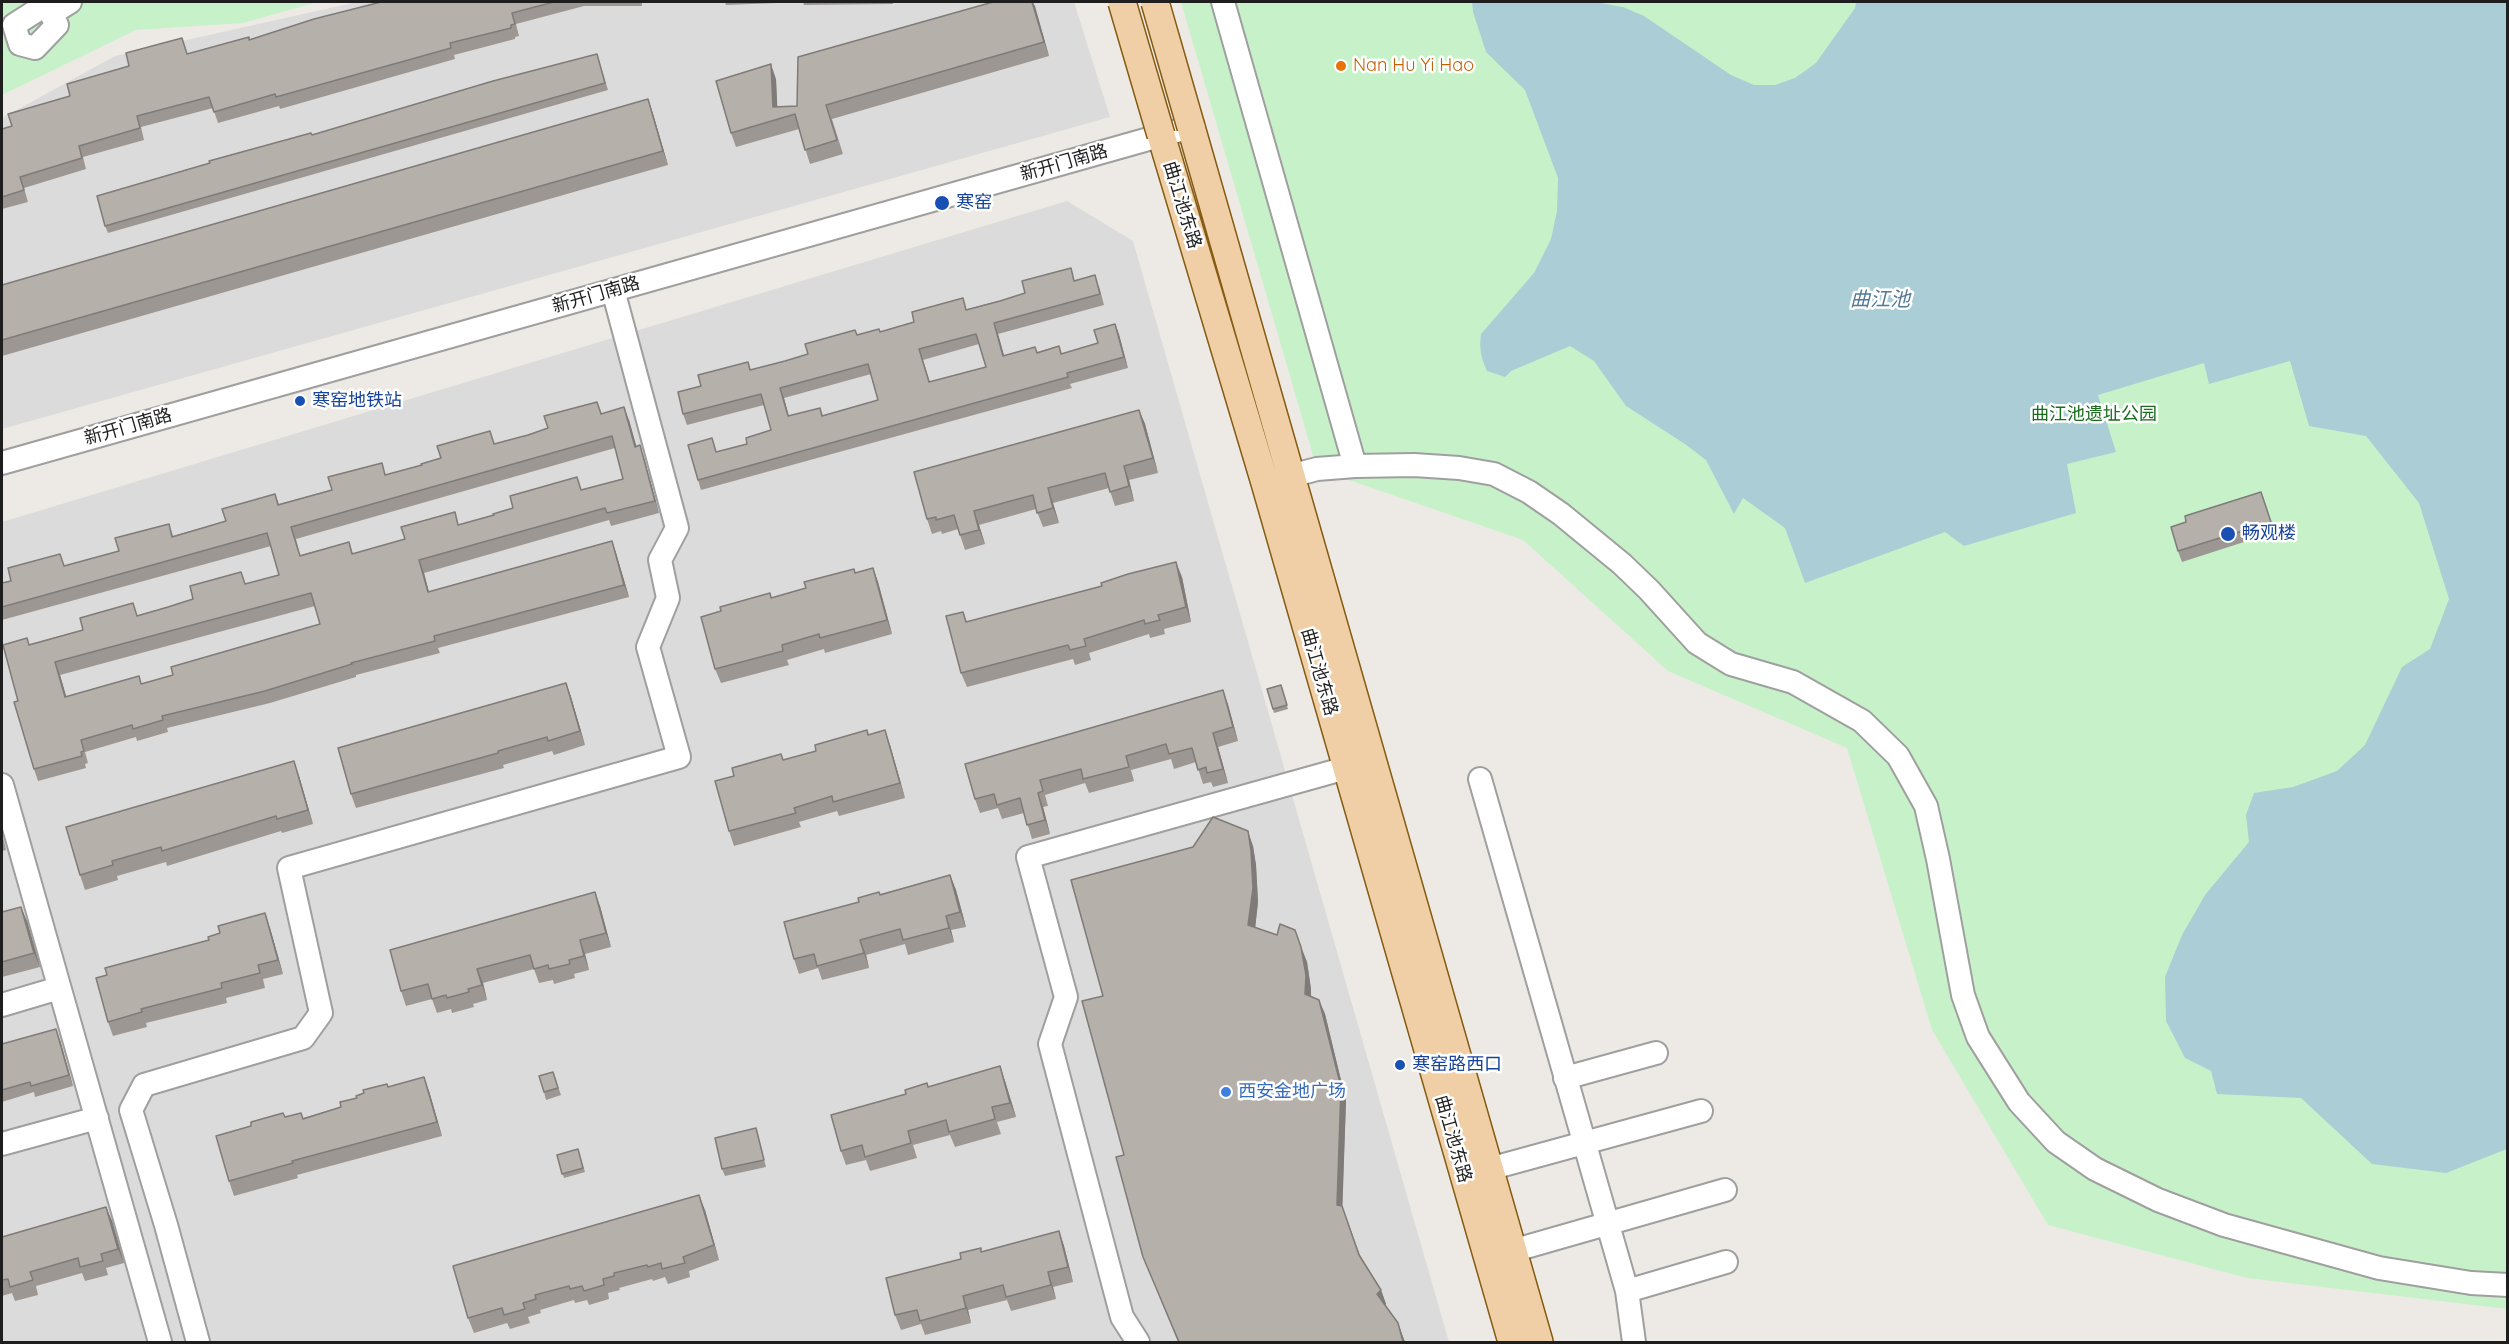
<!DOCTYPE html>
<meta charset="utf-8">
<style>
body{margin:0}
#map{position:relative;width:2509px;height:1344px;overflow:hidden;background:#edeae5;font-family:Quicksand,sans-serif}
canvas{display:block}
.frame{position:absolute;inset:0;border:3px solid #1e1e1e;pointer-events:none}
</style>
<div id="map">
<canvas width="2509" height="1344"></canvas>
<div class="frame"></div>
</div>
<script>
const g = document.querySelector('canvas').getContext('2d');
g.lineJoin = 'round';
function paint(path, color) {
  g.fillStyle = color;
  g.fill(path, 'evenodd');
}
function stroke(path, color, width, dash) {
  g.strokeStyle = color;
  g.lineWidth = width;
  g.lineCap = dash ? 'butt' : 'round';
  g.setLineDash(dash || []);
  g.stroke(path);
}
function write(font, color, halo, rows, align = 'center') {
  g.font = font + ' Quicksand,"Noto Sans SC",sans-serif';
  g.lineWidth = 5;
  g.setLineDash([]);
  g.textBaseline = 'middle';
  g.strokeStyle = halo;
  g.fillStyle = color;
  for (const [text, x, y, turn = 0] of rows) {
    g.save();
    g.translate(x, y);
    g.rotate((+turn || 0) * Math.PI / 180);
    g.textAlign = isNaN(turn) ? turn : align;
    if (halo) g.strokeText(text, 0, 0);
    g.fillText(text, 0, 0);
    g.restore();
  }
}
paint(new Path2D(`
 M357,2H1074L1110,117L2,429V118L115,56Z
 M1067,201L1133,241L1449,1342H2V522Z`), '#dcdbdb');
paint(new Path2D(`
 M2,2H318L243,23L136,30L2,95Z
 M1181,2H2507V1309L2247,1278L2048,1225L1932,1030L1847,748L1668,671L1523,540L1317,469Z`), '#c7f2c9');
paint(new Path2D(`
 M1472,2H1595L1623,7L1644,16L1731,75L1754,85H1775L1795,78L1816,63L1855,8L1856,2H2507V1149L2446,1173L2372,1164L2301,1098L2217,1094L2211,1071L2185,1058L2166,1021L2165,977L2182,935L2205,895L2249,842L2246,815L2254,793L2293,787L2337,771L2365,745L2402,667L2430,649L2449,599L2419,503L2366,436L2309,426L2290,361L2209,384L2204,363L2098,395L2116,452L2067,464L2076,513L1964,546L1945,532L1805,583L1785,528L1743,498L1734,514L1706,460L1685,444L1626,406L1594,361L1570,346L1511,371L1505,377L1487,371C1481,358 1479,349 1481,334L1534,273L1551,239L1557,211L1558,178L1525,90L1486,52L1473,12Z`), '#abcdd6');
const minor = new Path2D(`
 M50,2L14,25L20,44L35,48L57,25L51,14L70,2
 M1223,2L1355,466
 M2,463L1191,127
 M1275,480L1317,469L1355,466L1414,465L1459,468L1494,474L1529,492L1561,514L1622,564L1649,590L1697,643L1731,664L1793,682L1862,721L1898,756L1926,806L1938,859L1963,995L1978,1037L2019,1102L2056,1142L2095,1169L2158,1200L2224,1225L2379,1268L2471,1283L2508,1285
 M1480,779L1627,1291L1634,1342
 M2,785L160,1342
 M2,1005L59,988
 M1565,1078L1656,1053
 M2,1144L97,1118
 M1489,1169L1701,1111
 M1512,1251L1725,1190
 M1627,1291L1726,1262
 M198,1342L166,1225L131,1110L144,1085L303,1038L321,1013L289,868L679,757L648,647L668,598L660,560L677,528L613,290
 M1138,1342L1122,1317L1050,1044L1066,997L1028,857L1346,768`);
const major = new Path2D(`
 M1191,127L1539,1342
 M1161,135L1265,483L1512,1342`);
stroke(minor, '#9f9f9f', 26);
stroke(major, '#855c12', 30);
stroke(minor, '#fff', 22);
stroke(major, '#f0cfa7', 27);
const majorBridge = new Path2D(`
 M1122,2L1161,135
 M1155,2L1191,127`);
stroke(majorBridge, '#855c12', 30, []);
stroke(majorBridge, '#f0cfa7', 27);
paint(new Path2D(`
 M381,2H642V6H584L516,24L519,36L515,37V39L454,55L455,59L280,109L279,106L218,123L213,108L141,127L144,140L83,157L86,169L24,188L28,202L2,209V129L12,126L70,96L188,54L250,40Z
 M725,2H893V4L804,5L803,2L726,5Z
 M993,2H1033L1049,56L832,119L843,154L810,164L799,129L736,147L731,133L776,79L777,107L797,106Z
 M597,54L608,90L108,233L105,226L312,135Z
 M648,99L653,114L668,165L2,356V285Z
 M1075,281L1099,286L1104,305L998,334L1004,356L1037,352L1059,346L1062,354L1098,343L1115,324L1128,368L1070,384L1072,388L701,490L698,480L716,452L747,444L771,430L764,405L687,425L683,414L701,386L748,362L751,370L785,361L808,354L857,335L880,332ZM979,344L986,367L930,382L923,360ZM871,374L878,400L823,416L820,408L789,416L784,398Z
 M597,402L602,414L629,420L636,446L644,458L659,513L611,526L609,520L424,573L429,592L612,541L616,553L629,597L438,648L440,653L356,675V677L270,703L167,728L168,732L137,741L136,737L85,752L88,763L85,764L86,768L38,781L34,769L18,701L30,644L168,607L279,575L271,546L2,620V583L119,551L169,524L173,536L226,521L275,494L279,504L422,465L528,435L548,428ZM615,448L623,479L494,515L353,554L349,542L300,555L296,539ZM315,606L320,624L173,675L142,684L66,697L60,675Z
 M1139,410L1145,424L1158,473L1129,480L1134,501L1115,506L1109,488L1053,503L1059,523L1043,527L1036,509L979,525L985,544L965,550L958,529L942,534L941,531L932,534L927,519Z
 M2261,492L2275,532L2182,562L2178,551L2186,522Z
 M873,568L878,582L892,634L825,653L824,649L787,660L789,665L721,683L715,669L771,598Z
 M1182,577L1191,622L1164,629L1165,634L1150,638L1149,634L1089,653L1091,660L1075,665L1073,659L967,687L961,673L963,612L967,622Z
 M566,683L571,697L585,745L554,755L552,751L503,765L504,768L356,808L351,794Z
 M1281,685L1288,709L1274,713L1267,689Z
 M1223,690L1238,741L1218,747L1228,783L1213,787L1211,782L1203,784L1196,762L1174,769L1171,759L1131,770L1134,781L1089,793L1085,783L1045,795L1048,806L1043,807L1050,834L1032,839L1024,813L1002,819L998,808L980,813L975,799Z
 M867,730L869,735L890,745L905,798L839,816L837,811L799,822L801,827L734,846L729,831L783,760L816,751Z
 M299,776L313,824L282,833L281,831L167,866L166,862L117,876L118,880L85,890L80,875Z
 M2,833L6,850L2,851Z
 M1253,846L1256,865L1258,902L1255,927L1300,944L1307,962L1311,989V996L1319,1000L1325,1014L1346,1101L1342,1206L1360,1255L1381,1290L1386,1304L1385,1305L1398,1323L1405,1342H1178L1143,1257L1124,1155L1103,996Z
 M950,875L956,890L966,927L951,930L954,942L908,955L905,944L866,955L869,968L822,980L818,968L799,974L794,959L859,902L880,894Z
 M600,906L611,947L585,954L589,970L574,974L575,978L554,984L553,980L539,983L534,969L483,983L487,1000L473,1004L474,1007L452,1013L451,1009L437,1013L432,999L406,1006L401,991Z
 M2,912L27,921L40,967L2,977Z
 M270,928L283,974L263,979L265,988L226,998L227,1003L146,1023L147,1027L113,1036L108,1022L107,975Z
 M60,1040L73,1086L35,1097L34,1092L2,1102V1044Z
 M553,1072L561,1095L546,1100L544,1092Z
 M1005,1081L1016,1117L997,1122L1001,1134L955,1147L950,1135L913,1145L917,1158L870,1171L866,1160L846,1165L841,1151L906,1094L928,1087Z
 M389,1087L429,1091L442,1136L297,1175L298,1178L234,1196L229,1181L285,1117L303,1118L341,1107Z
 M758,1135L766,1167L725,1176L722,1169Z
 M578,1149L585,1172L564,1178L557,1155Z
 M106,1207L112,1221L124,1263L106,1268L108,1275L85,1281L82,1273L36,1286L38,1295L15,1301L12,1293L2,1296V1237Z
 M705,1210L719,1260L689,1271L690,1277L668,1284L665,1277L653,1281L652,1279L619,1288L620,1290L608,1293L609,1299L589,1305L587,1300L575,1303L574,1300L540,1310L541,1313L528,1317L530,1323L510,1329L507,1323L474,1333L468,1318Z
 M1059,1231L1064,1246L1073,1282L1053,1287L1056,1299L1011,1311L1007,1300L968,1310L971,1323L925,1335L921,1324L901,1330L895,1315L961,1259L982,1252Z`), '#9d9793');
paint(new Path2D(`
 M1032,2L1035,6L1049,56L1044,42Z
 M771,64L776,79L778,121L773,107Z
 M648,99L653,114L668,165L663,151Z
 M994,323L998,334L1007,366L1003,356Z
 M1115,324L1119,334L1128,368L1124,357Z
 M780,388L784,398L791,427L788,416Z
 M624,407L629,420L640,459L635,447Z
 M1139,410L1145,424L1158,473L1153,458Z
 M640,445L644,458L659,513L655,501Z
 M1124,466L1129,480L1134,501L1129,486Z
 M1048,488L1053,503L1059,523L1053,508Z
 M974,511L979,525L985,544L979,530Z
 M612,541L616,553L629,597L624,585Z
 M419,560L424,573L432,604L428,592Z
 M1176,562L1182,577L1191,622L1186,607Z
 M873,568L878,582L892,634L887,620Z
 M55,662L60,675L70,709L65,697Z
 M566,683L571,697L585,745L580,731Z
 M1223,690L1228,704L1238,741L1233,727Z
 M885,730L890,745L905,798L900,783Z
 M1213,733L1218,747L1228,783L1223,769Z
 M294,761L299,776L313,824L308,810Z
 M1038,793L1043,807L1050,834L1045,820Z
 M1248,831L1253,846L1256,865L1258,902L1254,939L1248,925Z
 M950,875L956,890L966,927L960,912Z
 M595,892L600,906L611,947L606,933Z
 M21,907L27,921L40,967L34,953Z
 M265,913L270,928L283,974L278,960Z
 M946,916L951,930L954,942L949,928Z
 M580,940L585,954L589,970L584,956Z
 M860,940L866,955L869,968L864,953Z
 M1301,947L1307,962L1311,989V1008L1305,994Z
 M477,969L483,983L487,1000L482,985Z
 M1319,1000L1325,1014L1346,1101L1342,1220L1337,1205Z
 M56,1029L60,1040L73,1086L69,1075Z
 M1000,1066L1005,1081L1016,1117L1010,1103Z
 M424,1077L429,1091L442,1136L437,1122Z
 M699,1195L705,1210L719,1260L714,1245Z
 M106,1207L112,1221L124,1263L118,1249Z
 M1059,1231L1064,1246L1073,1282L1068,1267Z
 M1048,1272L1053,1287L1056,1299L1051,1285Z
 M1381,1290L1386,1304L1382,1308L1377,1294Z
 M963,1296L968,1310L971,1323L966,1308Z
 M1398,1323L1403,1337L1405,1342H1403Z`), '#7f7b78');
const building = new Path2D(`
 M381,2H554L512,13L515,24L511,25V28L450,43L451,48L276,97L275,94L214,112L209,97L137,116L140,128L79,146L82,158L20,177L24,190L2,197V129L12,126L8,114L70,96L67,84L129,66L126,53L182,38L187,54L249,37V40L314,19Z
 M993,2H1032L1044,42L826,105L837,140L805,150L795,114L731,133L716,81L771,64L773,107L797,106L798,57Z
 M597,54L605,83L105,226L97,196L210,163L209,161L311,133L312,135L493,81Z
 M648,99L663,151L2,340V285Z
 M1071,268L1074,281L1095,275L1100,294L994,323L1003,356L1035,347L1037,353L1059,346L1061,354L1098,343L1094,330L1115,324L1124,357L1067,373L1068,377L698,480L688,445L712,438L716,452L747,444L746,438L771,430L761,394L683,414L678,392L701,386L698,375L748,362L750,370L785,361L808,354L805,344L855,330L857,335L879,329L880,332L914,322L912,312L963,298L966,310L1000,301L1025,293L1022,281ZM976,334L986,367L929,382L919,349ZM868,364L878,400L822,416L820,408L788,416L780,388Z
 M597,402L601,414L624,407L635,447L640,445L655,501L607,513L605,508L419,560L428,592L612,541L624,585L434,636L435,641L351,663L352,664L265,691L162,716L163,720L133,729L132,725L81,740L84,751L81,752L82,756L34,769L14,702L18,701L3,645L27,638L29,645L83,630L80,618L133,603L137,616L168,607L193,599L190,586L241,572L245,584L279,575L267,533L2,607V583L11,581L8,568L60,554L64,566L119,551L115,538L169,524L172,537L206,527L226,521L222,509L275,494L278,505L332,490L328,477L382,463L385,475L422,465L421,464L441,458L437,446L490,431L494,444L528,435L548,428L544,416ZM612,436L623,479L581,490L577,477L510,496L513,508L493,514L494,515L458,525L455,512L401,527L405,539L352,554L349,542L300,556L291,527ZM311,593L320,624L171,667L173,675L141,684L139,676L65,697L55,662Z
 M1139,410L1153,458L1124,466L1129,486L1110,492L1105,473L1048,488L1053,508L1037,513L1033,495L974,511L979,530L960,535L954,515L936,520V517L927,519L914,472Z
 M2261,492L2271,522L2178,551L2171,527L2186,522L2185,516Z
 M1176,562L1186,607L1158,615L1160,620L1145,624L1144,620L1084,639L1086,646L1070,650L1068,645L961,673L946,616L963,612L966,622L1102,586L1101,583L1128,574Z
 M873,568L887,620L820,638L819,634L782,645L783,651L715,669L701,617L721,611L720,607L770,593L771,598L806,588L804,582L854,569L855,573Z
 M566,683L580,731L548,741L547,737L498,751V753L351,794L338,748Z
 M1281,685L1287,705L1273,709L1267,689Z
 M1223,690L1233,727L1213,733L1223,769L1207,773L1206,767L1198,770L1192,748L1169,754L1166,744L1126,756L1129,767L1083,779L1081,769L1040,780L1043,791L1038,793L1045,820L1027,825L1020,798L997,805L994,794L975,799L965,764Z
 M867,730L868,735L885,730L900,783L833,802L832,796L794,808L796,813L729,831L715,781L734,776L732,768L781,754L783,760L816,751L815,745Z
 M294,761L308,810L277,819L276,816L162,851L161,847L112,861L113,865L80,875L66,827Z
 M1213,817L1248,831L1251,851L1253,888L1248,925L1277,935L1280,924L1295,930L1301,947L1306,975L1305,994L1319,1000L1341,1087L1337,1205L1342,1206L1359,1255L1381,1290L1377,1294L1398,1323L1403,1342H1179L1143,1257L1116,1157L1124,1155L1082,1001L1103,996L1071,880L1193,847Z
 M950,875L960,912L946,916L949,928L903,940L900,929L860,940L864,953L817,966L814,954L794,959L784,922L859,902L858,898L879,892L880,895Z
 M595,892L606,933L580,940L584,956L569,960L570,964L549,969L548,965L534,969L530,955L477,969L482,985L468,989L469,992L447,998L446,995L432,999L428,984L401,991L390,950Z
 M21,907L34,953L2,962V912Z
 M265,913L278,960L258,965L260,973L221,983L222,988L141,1009L142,1012L108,1022L96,978L107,975L105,968L209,940L208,937L220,933L218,926Z
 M56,1029L69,1075L31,1086L30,1082L2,1090V1044Z
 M1000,1066L1010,1103L992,1107L995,1119L949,1132L946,1120L908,1131L911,1143L865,1157L862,1145L841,1151L831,1115L906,1094L905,1090L927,1083L928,1087Z
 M553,1072L558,1088L544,1092L539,1076Z
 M424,1077L437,1122L292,1161L293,1163L229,1181L216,1136L251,1126V1122L283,1113L285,1117L301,1113L303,1119L341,1107L340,1102L357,1098L356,1096L364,1093L363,1090L387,1084L388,1087Z
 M756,1128L764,1160L722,1169L715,1138Z
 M578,1149L583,1168L562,1174L557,1155Z
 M699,1195L714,1245L683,1257L685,1263L662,1269L661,1263L648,1267L647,1265L614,1273V1276L603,1279L604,1285L584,1291L582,1286L570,1289L569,1286L535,1295L536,1299L523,1303L525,1309L504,1315L502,1308L468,1318L453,1266Z
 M106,1207L118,1249L101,1254L103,1261L80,1267L78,1258L30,1272L33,1280L10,1287L8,1279L2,1280V1237Z
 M1059,1231L1068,1267L1048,1272L1051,1285L1006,1297L1003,1285L963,1296L966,1308L920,1321L917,1310L895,1315L886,1278L961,1259L960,1253L981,1248V1252Z`);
paint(building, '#b6b0ab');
stroke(building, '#7f7b78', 1.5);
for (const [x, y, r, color] of [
 [1341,66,6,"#e8710a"],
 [942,203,8,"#1a4fb4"],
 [300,401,6,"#1a4fb4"],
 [2228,534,8,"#1a4fb4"],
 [1400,1065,6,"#1a4fb4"],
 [1226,1092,6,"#3f7fe0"]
]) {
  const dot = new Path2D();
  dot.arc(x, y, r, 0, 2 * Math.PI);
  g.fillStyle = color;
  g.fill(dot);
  stroke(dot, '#fff', 2);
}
write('18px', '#c56008', '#fff', [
 ["Nan Hu Yi Hao",1353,66]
], 'left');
write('18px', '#1e1e1e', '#fff', [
 ["新开门南路",1064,163,-16],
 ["曲江池东路",1182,205,73],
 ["新开门南路",596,295,-16],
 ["新开门南路",128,427,-16],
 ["曲江池东路",1319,672,74],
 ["曲江池东路",1453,1139,74]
]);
write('18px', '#164399', '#fff', [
 ["寒窑",956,203],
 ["寒窑地铁站",312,401],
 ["畅观楼",2242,534],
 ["寒窑路西口",1412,1065]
], 'left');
write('18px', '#196e1e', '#fff', [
 ["曲江池遗址公园",2094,415]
]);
write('18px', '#366cbe', '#fff', [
 ["西安金地广场",1238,1092]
], 'left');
write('italic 20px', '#53799a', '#fff', [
 ["曲江池",1880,300]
]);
</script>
